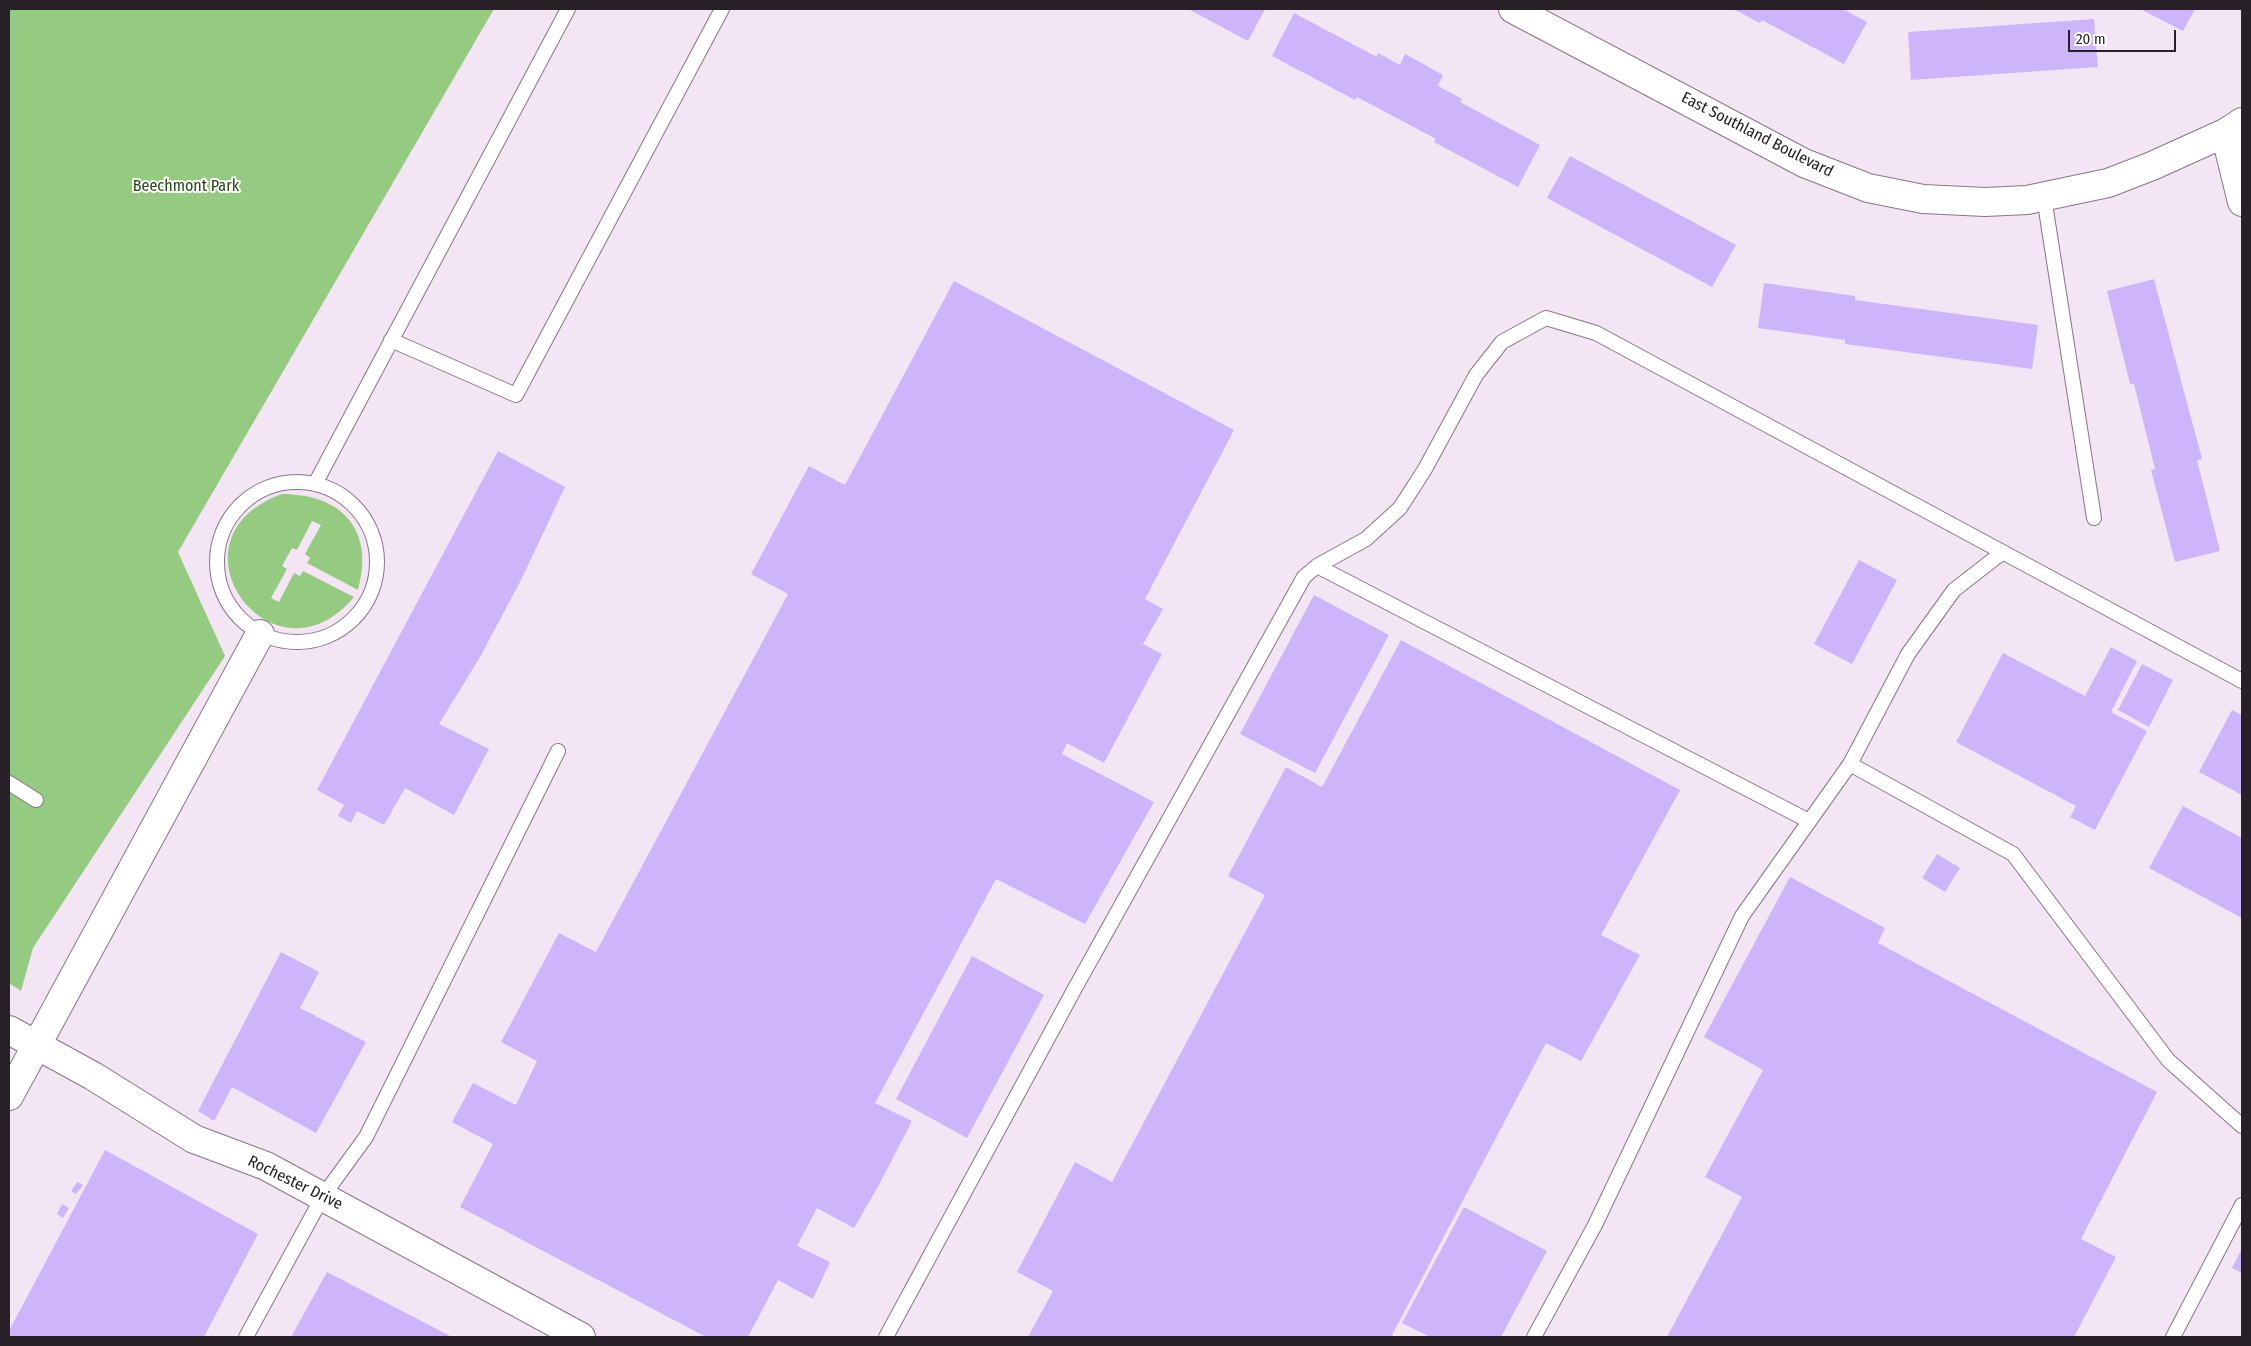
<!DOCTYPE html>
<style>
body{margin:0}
#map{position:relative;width:2251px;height:1346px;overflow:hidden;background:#f4e5f5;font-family:"Fira Sans Condensed",sans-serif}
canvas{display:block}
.frame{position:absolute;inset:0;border:10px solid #272127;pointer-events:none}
.scale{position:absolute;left:2068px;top:30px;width:108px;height:22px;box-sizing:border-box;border:2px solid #272127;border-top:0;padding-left:6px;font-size:15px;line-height:18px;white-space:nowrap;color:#272127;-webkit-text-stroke:4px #fff;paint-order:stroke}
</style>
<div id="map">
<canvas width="2251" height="1346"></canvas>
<div class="frame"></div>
<div class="scale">20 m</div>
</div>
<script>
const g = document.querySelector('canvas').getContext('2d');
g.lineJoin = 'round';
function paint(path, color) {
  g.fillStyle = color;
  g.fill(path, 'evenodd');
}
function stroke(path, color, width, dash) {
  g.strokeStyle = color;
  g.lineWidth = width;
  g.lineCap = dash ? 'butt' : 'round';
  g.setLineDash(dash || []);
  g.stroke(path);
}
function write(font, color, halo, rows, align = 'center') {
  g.font = font + ' "Fira Sans Condensed",sans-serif';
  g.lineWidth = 4;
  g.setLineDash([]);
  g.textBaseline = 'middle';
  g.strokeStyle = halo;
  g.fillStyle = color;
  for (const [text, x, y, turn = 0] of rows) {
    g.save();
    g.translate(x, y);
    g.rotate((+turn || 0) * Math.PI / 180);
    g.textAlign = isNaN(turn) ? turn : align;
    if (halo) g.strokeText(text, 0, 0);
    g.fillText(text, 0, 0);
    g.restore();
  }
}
paint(new Path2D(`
 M9,9H494L178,552L225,656L33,948L21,991L9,983Z
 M282,494C342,494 375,530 358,590L307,563L310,558L305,554L321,525L312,521L297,550L292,548L282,566L287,569L271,598L279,602L294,573L300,576L303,571L354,597C273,694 159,538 282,494Z`), '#95cb81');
paint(new Path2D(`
 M1188,9H1265L1248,41Z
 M1733,9H1843L1867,22L1844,64L1762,20L1760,23Z
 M2140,9H2195L2183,31Z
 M1294,13L1377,57L1378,53L1400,65L1405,54L1427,66L1443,75L1438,86L1462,99L1460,102L1540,145L1518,187L1434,142L1436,139L1357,97L1355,100L1272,56Z
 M2094,19L2098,67L1911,80L1908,32Z
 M1570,156L1736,245L1712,287L1547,198Z
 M2154,279L2202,459L2197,460L2220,551L2175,562L2151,470L2155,469L2134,384H2130L2107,291Z
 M954,281L1234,430L1145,599L1163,609L1143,644L1162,654L1104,763L1067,743L1062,754L1154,802L1085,924L996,879L875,1103L912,1121L879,1185L854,1228L817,1208L797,1246L830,1262L813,1299L778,1280L748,1337H706L460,1207L493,1144L452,1122L473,1083L516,1105L537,1061L501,1042L559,933L596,952L788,594L751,574L809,466L845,485Z
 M1764,283L1855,296V300L2038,325L2032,369L1845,344V340L1758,328Z
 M498,451L565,487L521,580L480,657L439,724L489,749L454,815L405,788L384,825L357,811L351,823L338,816L344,805L317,790Z
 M1859,560L1897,580L1852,664L1814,644Z
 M1314,595L1389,635L1315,773L1240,734Z
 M1401,640L1680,790L1601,935L1640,955L1581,1061L1546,1043L1392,1335L1396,1337H1028L1053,1291L1017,1272L1075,1162L1112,1182L1265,895L1228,876L1286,767L1322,787Z
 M2111,647L2137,661L2111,712L2147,731L2095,830L2070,817L2076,806L1956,742L2003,653L2085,696Z
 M2142,664L2173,680L2149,727L2118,710Z
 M2232,710L2242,715V795L2199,772Z
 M2183,806L2242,838V918L2149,868Z
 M1937,854L1960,868L1945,892L1922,878Z
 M1790,877L1885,928L1878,943L2157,1092L2081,1239L2116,1257L2074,1337H1667L1742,1197L1705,1177L1763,1070L1704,1037Z
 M281,952L319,972L300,1008L366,1042L316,1133L232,1087L214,1121L198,1111Z
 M972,956L1044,995L967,1138L896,1099Z
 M105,1150L258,1234L204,1337H9V1331Z
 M77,1182L83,1185L76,1194L71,1191Z
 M62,1204L69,1208L63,1218L57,1214Z
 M1464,1207L1547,1251L1501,1337H1430L1402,1323Z
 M2242,1249V1273L2232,1268Z
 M327,1272L406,1313L452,1337H291Z`), '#ceb4fb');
const service = new Path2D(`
 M2044,197L2094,518
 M391,340L516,395L722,9
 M217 562a80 80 0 1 1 160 0a80 80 0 1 1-160 0Z
 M315,484L568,9
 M1317,566L1366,539L1400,508L1425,469L1476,375L1502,342L1546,318L1596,333L2242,681
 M1850,764L1908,654L1954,590L2003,552
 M9,783L36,800
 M246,1337L323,1196L366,1137L558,751
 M886,1337L1074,990L1304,577L1317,566L1809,821
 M1534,1337L1595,1225L1742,916L1850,764L2013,854L2168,1060L2242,1126
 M2173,1337L2242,1205`);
const minor = new Path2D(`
 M1513,9L1804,163L1868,188L1923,199L1985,202L2027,200L2108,183L2152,166L2225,133L2242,122
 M2225,133L2242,202
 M9,1030L93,1076L194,1139L266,1166L581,1337
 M9,1096L260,634`);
stroke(service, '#847784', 16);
stroke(minor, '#847784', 30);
stroke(service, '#fff', 14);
stroke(minor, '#fff', 28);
write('16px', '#272127', '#fff', [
 ["East Southland Boulevard",1757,135,27],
 ["Rochester Drive",295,1183,26]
]);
write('16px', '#234912', '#fff', [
 ["Beechmont Park",186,187]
]);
</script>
